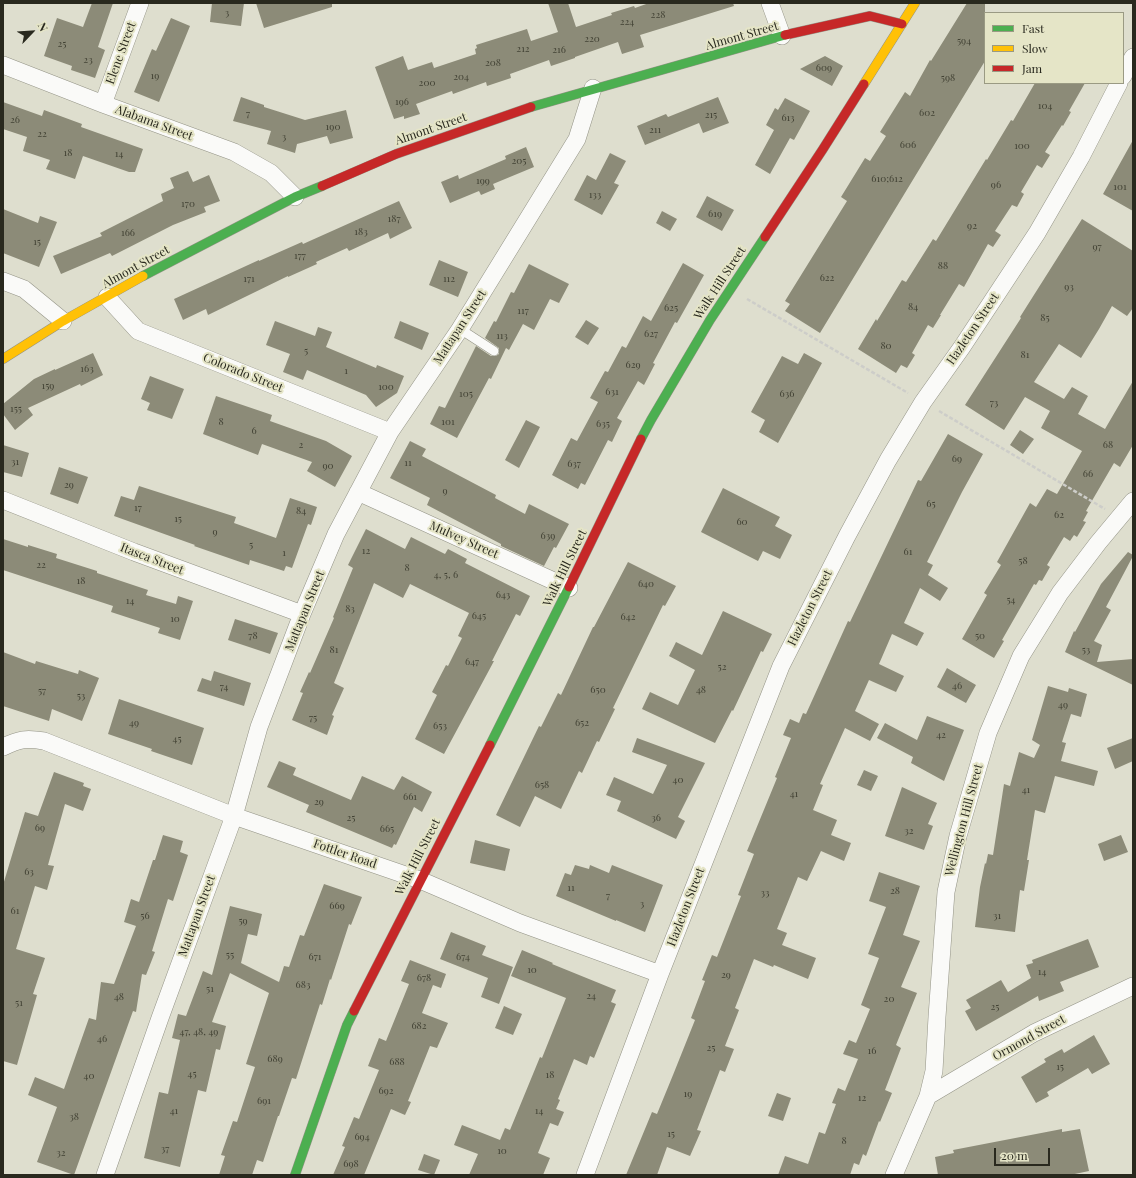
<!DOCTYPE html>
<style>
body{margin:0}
#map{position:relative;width:1136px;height:1178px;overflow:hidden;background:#dedece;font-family:"Playfair Display",serif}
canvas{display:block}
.frame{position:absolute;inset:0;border:4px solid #29291e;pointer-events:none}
.legend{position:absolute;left:984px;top:12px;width:140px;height:72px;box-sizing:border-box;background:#e5e5c7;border:1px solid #9a9a83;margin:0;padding:5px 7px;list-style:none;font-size:12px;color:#29291e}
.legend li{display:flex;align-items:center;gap:8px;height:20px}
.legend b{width:20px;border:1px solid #9a9a83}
.north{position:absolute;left:12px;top:12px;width:40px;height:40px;-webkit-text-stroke:3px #e5e5c7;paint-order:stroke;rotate:65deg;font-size:11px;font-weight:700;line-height:16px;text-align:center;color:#29291e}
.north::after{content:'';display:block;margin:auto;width:14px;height:18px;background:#29291e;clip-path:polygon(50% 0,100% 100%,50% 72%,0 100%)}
.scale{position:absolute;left:994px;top:1148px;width:56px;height:18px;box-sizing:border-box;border:2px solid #29291e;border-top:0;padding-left:5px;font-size:12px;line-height:14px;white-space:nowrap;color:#29291e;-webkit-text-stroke:3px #e5e5c7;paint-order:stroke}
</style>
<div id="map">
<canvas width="1136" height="1178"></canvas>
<div class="frame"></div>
<ul class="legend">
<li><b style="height:5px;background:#4caf50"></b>Fast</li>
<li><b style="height:5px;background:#ffc107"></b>Slow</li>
<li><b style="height:5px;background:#c62828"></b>Jam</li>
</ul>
<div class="north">N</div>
<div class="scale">20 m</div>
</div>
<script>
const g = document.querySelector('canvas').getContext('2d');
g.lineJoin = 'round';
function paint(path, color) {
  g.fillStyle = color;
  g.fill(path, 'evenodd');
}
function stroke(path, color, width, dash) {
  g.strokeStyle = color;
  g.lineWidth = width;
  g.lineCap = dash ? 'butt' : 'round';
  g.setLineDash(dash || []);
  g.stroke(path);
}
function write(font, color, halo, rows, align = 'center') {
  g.font = font + ' "Playfair Display",serif';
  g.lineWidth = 4;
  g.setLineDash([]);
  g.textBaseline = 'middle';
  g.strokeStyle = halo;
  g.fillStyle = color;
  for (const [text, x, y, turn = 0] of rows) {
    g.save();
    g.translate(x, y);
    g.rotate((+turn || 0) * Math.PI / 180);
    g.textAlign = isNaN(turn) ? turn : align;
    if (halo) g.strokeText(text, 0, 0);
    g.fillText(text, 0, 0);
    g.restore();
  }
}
paint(new Path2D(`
 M92,3H113L98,47L105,50L95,78L71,70L72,66L44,56L57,18L83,27Z
 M212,3H244L241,26L210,22Z
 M256,3H332V7L264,28Z
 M548,3H568L576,27L612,15L611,13L634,6L635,8L649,3H733L734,6L640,35L644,47L622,54L618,42L575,57V58L551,66L549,60L510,74L511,78L487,86L486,82L453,94L452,91L416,104L420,114L404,119V116L394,119L375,67L403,56L408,70L432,62L434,68L476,54L475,49L477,48L476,45L527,29L531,41L558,32Z
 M967,3H985V61L820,333L785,311L790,304L785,301L847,201L841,197L865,158L870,161L886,136L880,132L905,92L910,96L930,60L931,61Z
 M171,18L190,26L159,102L134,92L152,49L156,51Z
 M825,56L843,66L832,86L800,69Z
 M1035,83H1085L1069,111L1071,112L1063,126L1062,125L1045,152L1050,155L1042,168L1037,165L1021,192L1024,194L1017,207L1012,205L995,231L1001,235L993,247L988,244L964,287L959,284L940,315H941L933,328L928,325L912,353L915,355L907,368L901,365L896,373L858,349L876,319L877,321L902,280L906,282L933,239L936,241L986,159L987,160L1011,120L1013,121Z
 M241,97L264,105V107L305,120L346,110L353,138L330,144L327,136L297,144L295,153L267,144L271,131L233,121Z
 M718,97L729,123L703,133L699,123L645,145L637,126L666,114L668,117Z
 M785,98L810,111L794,140L790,138L770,174L755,165L774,130L766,125L775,108L778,110Z
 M3,102L42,116L44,110L82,124L81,127L143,149L135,172H129L83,156L75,179L46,169L50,160L23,151L27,137L3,129Z
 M1133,140V211L1103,194Z
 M526,147L534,167L493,184L495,189L481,195L479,191L450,203L441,182L458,175L459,179L506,159L505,156Z
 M610,153L626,161L614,183L619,185L602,215L574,200L587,175L596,180Z
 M188,171L193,182L209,175L220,201L204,207L206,212L173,225L112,256L110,253L61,274L53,256L102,236L100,233L163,201L161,194L174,188L170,178Z
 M707,196L734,210L722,231L696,217Z
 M399,201L412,228L390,239L388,233L349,251L347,248L316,262L317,264L288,277V276L208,315L206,309L183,320L174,299L259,260V261L302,242L303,244Z
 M3,209L38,223L40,216L57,222L39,267L3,253Z
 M662,211L677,219L670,231L656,223Z
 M1082,219L1133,251V308L1127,316L1112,306L1099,329L1081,358L1059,344L1034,382L1064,399L1072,387L1088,396L1078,414L1105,429L1133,381V445L1120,467L1114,463L1086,511L1088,512L1083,521L1086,522L1077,537L1074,535L1070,541L1064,537L1047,565L1050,567L1042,581L1039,580L1036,585L1034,584L1002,640L1004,641L994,658L962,639L987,595L984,593L1001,565L997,562L1030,503L1036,507L1047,489L1057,494L1082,451L1041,428L1050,411L1025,397L1004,430L965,405L1021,318L1020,317Z
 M439,260L468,272L458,297L429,285Z
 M683,263L704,275L677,323L675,322L653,363L655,364L644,385L638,381L617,418L622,421L612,442L608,440L585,485L581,483L578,489L552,475L571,438L577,441L598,402L590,398L605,371L608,372L622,346L626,348L643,316L651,321Z
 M529,264L569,284L559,303L550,299L534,330L523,324L509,350L506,348L491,379L489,378L457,438L430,424L439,406L445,408L476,346L491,356H496L499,354V348L485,338L494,321L496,322L511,292L514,293Z
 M586,320L599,328L588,345L575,337Z
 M275,321L315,336L318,327L332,332L326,347L376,368L377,365L404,376L397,393L376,407L366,395L307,370L303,380L283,372L290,354L266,345Z
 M400,321L429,333L422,350L394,338Z
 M93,353L103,375L81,386L80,384L28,408L33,415L15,430L3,414V404L34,379L55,369V370Z
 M804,353L822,363L778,443L759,432L765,420L751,412L782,356L798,364Z
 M150,376L184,389L172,419L147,410L150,403L141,399Z
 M216,396L272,415L270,421L326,441L352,456L335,487L307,471L312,462L262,444L258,455L203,434Z
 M526,420L540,427L519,468L505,460Z
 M1020,430L1034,439L1023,454L1010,445Z
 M948,434L983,454L962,492L927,562L933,565L928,575L948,588L940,601L920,588L904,623L924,633L917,646L892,634L879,664L904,676L896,692L869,680L855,711L879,724L870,741L845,728L820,784L823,785L813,810L837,820L831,835L851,843L844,861L821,851L807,881L798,877L777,929L787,933L782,945L816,958L808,979L774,965L773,967L754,959L735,1008L739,1010L725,1046L734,1049L725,1072L720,1070L697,1130L701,1131L690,1156L667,1147L657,1175H626L652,1112L657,1114L673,1075L695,1020L691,1018L705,981L702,980L712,955L717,957L741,896L738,895L754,854L747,851L777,778L775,777L791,738L783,735L790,719L799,723L803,713L806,714L848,621L850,622L918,480L921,481Z
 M410,441L426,449L422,456L496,495L495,498L525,514L529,504L569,524L556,548L554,547L544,566L501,546V544L427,505L430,498L390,478Z
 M3,445L29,453L22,477L3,472Z
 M59,467L88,477L78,504L50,494Z
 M139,486L236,517L234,523L276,538L290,498L317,507L311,525L308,524L292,568L286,566L284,571L250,560L249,565L194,546L195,545L114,516L121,496L134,500Z
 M723,488L780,517L775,526L792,535L780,559L763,551L758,561L701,532Z
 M366,529L405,549L411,537L445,554L448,549L467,559L465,563L530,596L520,616L516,614L492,661H494L444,754L415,739L437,695L432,692L446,665L448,666L462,638L458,636L469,613L410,584L403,598L374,583L334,683L344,688L332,715L334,716L327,735L292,720L303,693L300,692L309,672L310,673L334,618L333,617L353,568L348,565Z
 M3,539L28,547V545L57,554L56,558L97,571V573L148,590L146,595L176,604L178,596L193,601L180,640L158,633L160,628L111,612L113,606L3,570Z
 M1128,552L1133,555V556L1106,607L1111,610L1094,641L1102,645L1097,662L1133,659V685L1065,652L1074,631L1075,632L1101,584Z
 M628,562L676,586L665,606L663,605L613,708L615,709L599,742L597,741L582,773L579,771L561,809L535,796L520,827L496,815L539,726L541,727L558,693L561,695L593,627H594Z
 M723,611L772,634L763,652L761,651L733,711L732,710L715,743L642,709L650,692L678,705L695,670L669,656L676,642L702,655Z
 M235,619L278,633L270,654L228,640Z
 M3,652L35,664L36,661L78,674L79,670L99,678L82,721L52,709L49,721L3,706Z
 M947,668L976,685L966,703L937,687Z
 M214,671L251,683L244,706L197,691L202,678L211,681Z
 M1048,686L1068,692L1069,688L1087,694L1081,717L1071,714L1062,742L1066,743L1061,761L1098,771L1094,786L1055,776L1045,813L1035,810L1027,860H1029L1024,891L1020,890L1015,932L975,927L980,887L985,863L986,864L988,854L993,855L1004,784L1010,786L1019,752L1034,758L1040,745L1032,740Z
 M119,699L204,728L192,765L151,751L152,749L108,734Z
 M927,716L964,730L944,781L911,763L913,757L877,738L885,723L917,740Z
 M637,738L705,763L678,817L685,821L676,839L617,811L621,801L606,795L614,777L653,794L667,765L632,752Z
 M1133,738V761L1115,769L1107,748Z
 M279,761L296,768L293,775L351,800L362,776L394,790L402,776L432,792L422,812L414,807L396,845L394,844L392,848L306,812L309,805L267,787Z
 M864,770L878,776L871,791L857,785Z
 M54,772L84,783L83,786L91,789L83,811L65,804L48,865L54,866L47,890L35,886L16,949L45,958L33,994L37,995L17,1065L3,1061V885L25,812L38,816Z
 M902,787L937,803L928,824L933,826L924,850L885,836Z
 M163,835L183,841L180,852L188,855L173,901L168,899L152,951L155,952L146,975L142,974L136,1012L133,1011L74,1175L37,1162L57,1107L28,1095L35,1077L64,1089L89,1018L96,1020L101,982L114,984L136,926L124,922L131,899L139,902L153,860H155Z
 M1121,835L1128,852L1104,861L1098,844Z
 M475,840L510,849L505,871L470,863Z
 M575,865L589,869L590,865L609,873L612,865L663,885L645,932L616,920V921L556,896L565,873L571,875Z
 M879,872L920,886L903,935L920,941L901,987L917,993L896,1045L901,1048L885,1090L892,1093L880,1122L879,1121L866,1156L863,1154L859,1165L854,1163L850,1175H778L785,1156L808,1164L819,1132L825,1134L836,1104L832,1103L838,1088L845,1091L858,1059L843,1054L849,1040L856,1043L870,1009L861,1005L879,958L868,954L886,907L869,901Z
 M324,884L362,897L351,925L349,924L331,980L330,979L322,1005L320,1004L296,1079L292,1078L279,1116H278L263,1162L257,1160L252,1175H219L225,1156L221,1155L233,1121L237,1122L255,1067L246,1064L269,993L230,973L212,1022L226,1026L220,1050L216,1049L206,1092L198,1090L180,1167L144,1158L159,1092L168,1094L180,1040L172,1038L178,1014L186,1016L203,971L212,975L230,906L262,914L257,936L248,934L241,963L279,982L284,966L289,967L300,935L304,936Z
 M451,932L486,946L482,955L513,967L499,1004L481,997L488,978L440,959Z
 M1088,939L1099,967L1060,982L1064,991L1039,1001L1038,996L976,1031L965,1011L971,1008L966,1000L1001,980L1008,992L1031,978L1026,965L1033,963L1032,960Z
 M522,950L553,963L552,964L616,990L611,1002L616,1004L594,1058L590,1056L587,1065L574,1059L558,1099L560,1100L556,1109L564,1112L558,1126L550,1123L538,1153L550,1158L543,1175H469L478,1154L454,1145L462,1125L500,1140L505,1128L510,1130L540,1057L542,1058L566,998L511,976Z
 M410,960L446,974L441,988L433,985L422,1013L448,1023L437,1048L430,1046L408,1101L411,1102L405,1115L391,1109L364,1175H333L345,1147L342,1146L354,1117L359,1119L379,1070L368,1066L379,1038L386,1041L409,984L401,981Z
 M504,1006L522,1014L513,1035L495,1028Z
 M1094,1035L1110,1064L1092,1074L1088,1068L1047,1092L1049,1096L1036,1103L1021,1077L1046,1062L1044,1059L1062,1049L1064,1053Z
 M777,1093L791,1098L783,1121L768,1116Z
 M1062,1129V1132L1080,1129L1089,1171L1070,1175H938L935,1157L954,1153L953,1150Z
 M424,1154L440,1160L434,1175L418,1170Z`), '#8c8b78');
const lane = new Path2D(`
 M460,329L494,351`);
const street = new Path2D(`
 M770,3L782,36
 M3,65L103,104L234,152L271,173L295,197
 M1123,76L1133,57
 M103,104L140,3
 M3,281L24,289L63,321
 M107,297L138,331L390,432
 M358,492L569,588
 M3,500L134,552L302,614
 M3,747C20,739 26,738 44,741L234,816L420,880L520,923L660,974
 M928,1096L1034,1033L1133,986
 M105,1175L160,1018L234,816L259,727L302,614L336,534L390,432L460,329L577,139L593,88
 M585,1175L660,974L781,666L847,536L888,460L923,402L962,347L1037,233L1081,157L1119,83
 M894,1175L928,1096L934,1071L937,1017L946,892L958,836L988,733L1021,656L1060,593L1098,543L1133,501`);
const fast = new Path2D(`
 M531,107L785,35
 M143,276L295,197L322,186
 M641,439L651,420L710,320L765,237
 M490,745L569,587
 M295,1175L347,1025L354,1011`);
const slow = new Path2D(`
 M864,84L915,3
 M3,359L63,321L143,276`);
const jam = new Path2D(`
 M785,35L870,16L902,24
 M322,186L396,154L531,107
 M765,237L823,149L864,84
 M569,587L641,439
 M354,1011L490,745`);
stroke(lane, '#939386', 10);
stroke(street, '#939386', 18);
stroke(fast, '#939386', 10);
stroke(slow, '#939386', 10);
stroke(jam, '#939386', 10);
stroke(new Path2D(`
 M747,299L908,393
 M939,411L1105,509`), '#cdcdc9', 2.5, [4, 2]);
stroke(lane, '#fafaf8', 9);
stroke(street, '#fafaf8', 17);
stroke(fast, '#4caf50', 9);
stroke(slow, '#ffc107', 9);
stroke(jam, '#c62828', 9);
write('10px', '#424234', null, [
 ["3",227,13],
 ["228",658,15],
 ["224",627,22],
 ["220",592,39],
 ["594",964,41],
 ["25",62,44],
 ["212",523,49],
 ["216",559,50],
 ["23",88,60],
 ["208",493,63],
 ["609",824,68],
 ["19",155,76],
 ["204",461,77],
 ["598",948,78],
 ["200",427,83],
 ["196",402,102],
 ["104",1045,106],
 ["602",927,113],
 ["7",248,114],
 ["215",711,115],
 ["613",788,118],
 ["26",15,120],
 ["190",333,127],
 ["211",655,130],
 ["22",42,134],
 ["3",284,137],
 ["606",908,145],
 ["100",1022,146],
 ["18",68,153],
 ["14",119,154],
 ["205",519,161],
 ["610;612",887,179],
 ["199",483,181],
 ["96",996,185],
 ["101",1120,187],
 ["133",595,195],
 ["170",188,204],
 ["619",715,214],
 ["187",394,219],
 ["92",972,226],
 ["183",361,232],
 ["166",128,233],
 ["15",37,242],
 ["97",1097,247],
 ["177",300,256],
 ["88",943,266],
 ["622",827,278],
 ["171",249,279],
 ["112",449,279],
 ["93",1069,287],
 ["84",913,307],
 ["625",671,308],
 ["117",523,311],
 ["85",1045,318],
 ["627",651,334],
 ["113",502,336],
 ["80",886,346],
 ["5",306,351],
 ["81",1025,355],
 ["629",633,365],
 ["163",87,369],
 ["1",346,371],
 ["159",48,386],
 ["100",386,387],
 ["631",612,392],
 ["105",466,394],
 ["636",787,394],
 ["73",994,403],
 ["155",16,409],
 ["8",221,422],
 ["101",448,422],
 ["635",603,424],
 ["6",254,431],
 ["2",301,445],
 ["68",1108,445],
 ["69",957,459],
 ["31",15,462],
 ["11",408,463],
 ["637",574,464],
 ["90",328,466],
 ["66",1088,474],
 ["29",69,485],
 ["9",445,491],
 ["65",931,504],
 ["17",138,508],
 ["84",301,511],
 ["62",1059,515],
 ["15",178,519],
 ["60",742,522],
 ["9",215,532],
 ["639",548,536],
 ["5",251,545],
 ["12",366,551],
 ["61",908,552],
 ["1",284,553],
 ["58",1023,561],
 ["22",41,565],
 ["8",407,568],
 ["4, 5, 6",446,575],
 ["18",81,581],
 ["640",646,584],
 ["643",503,595],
 ["54",1011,600],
 ["14",130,601],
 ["83",350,609],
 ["645",479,616],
 ["642",628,617],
 ["10",175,619],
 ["78",253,636],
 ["50",980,636],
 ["81",334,650],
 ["53",1086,650],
 ["647",472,662],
 ["52",722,667],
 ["46",957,686],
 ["74",224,687],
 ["650",598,690],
 ["48",701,690],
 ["57",42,691],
 ["53",81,696],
 ["49",1063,705],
 ["75",313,718],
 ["49",134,723],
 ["652",582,723],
 ["653",440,726],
 ["42",941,735],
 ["45",177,739],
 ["40",678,780],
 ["658",542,785],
 ["41",1026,790],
 ["41",794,794],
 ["661",410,797],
 ["29",319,802],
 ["25",351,818],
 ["36",656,818],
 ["69",40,828],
 ["665",387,829],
 ["32",909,831],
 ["63",29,872],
 ["11",571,888],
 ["28",895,891],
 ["33",765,893],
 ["7",608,896],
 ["3",642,904],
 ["669",337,906],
 ["61",15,911],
 ["56",145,916],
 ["31",997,916],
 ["59",243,921],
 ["55",230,955],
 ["671",315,957],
 ["674",463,957],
 ["10",532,970],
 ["14",1042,972],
 ["29",726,975],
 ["678",424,978],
 ["683",303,985],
 ["51",210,989],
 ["24",591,996],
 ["48",119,997],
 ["20",889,999],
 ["51",19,1003],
 ["25",995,1007],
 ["682",419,1026],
 ["47, 48, 49",199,1032],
 ["46",102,1039],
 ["25",711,1048],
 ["16",872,1051],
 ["689",275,1059],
 ["688",397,1062],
 ["15",1060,1067],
 ["45",192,1074],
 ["18",550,1075],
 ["40",89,1076],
 ["692",386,1091],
 ["19",688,1094],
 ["12",862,1098],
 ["691",264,1101],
 ["41",174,1111],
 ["14",539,1111],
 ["38",74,1117],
 ["15",671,1134],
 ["694",362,1137],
 ["8",844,1141],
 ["37",165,1149],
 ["10",502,1151],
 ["32",61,1153],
 ["698",351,1164]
]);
write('12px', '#29291e', '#e5e5c7', [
 ["Almont Street",742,36,-16],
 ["Elene Street",121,53,-70],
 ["Alabama Street",154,123,20],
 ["Almont Street",431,129,-19],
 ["Almont Street",136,267,-29],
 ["Walk Hill Street",720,283,-57],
 ["Mattapan Street",460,327,-57],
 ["Hazleton Street",973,329,-56],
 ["Colorado Street",243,373,22],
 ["Mulvey Street",464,540,24],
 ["Itasca Street",152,559,21],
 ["Walk Hill Street",565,568,-64],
 ["Hazleton Street",810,608,-63],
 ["Mattapan Street",305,611,-68],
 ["Wellington Hill Street",964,820,-75],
 ["Fottler Road",345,854,19],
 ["Walk Hill Street",418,857,-63],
 ["Hazleton Street",686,907,-69],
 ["Mattapan Street",197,916,-70],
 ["Ormond Street",1029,1038,-29]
]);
</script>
